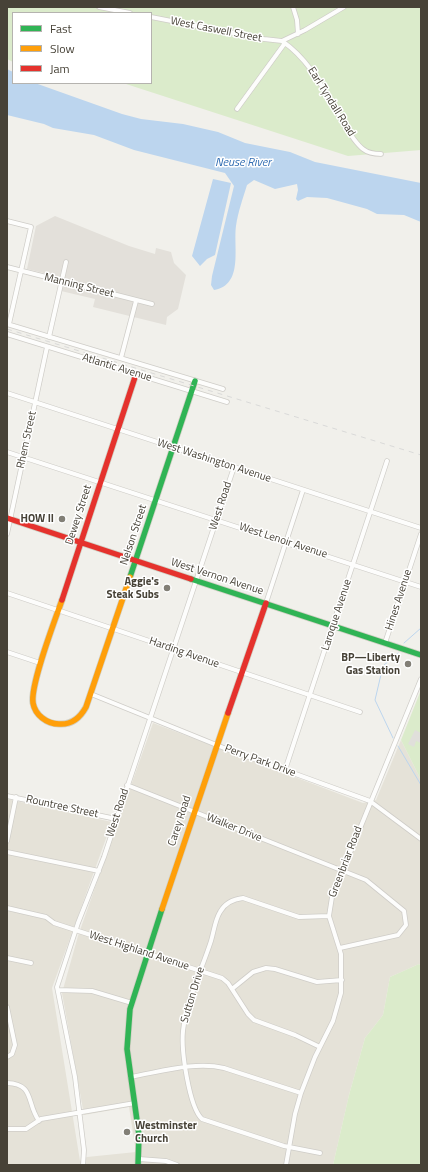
<!DOCTYPE html>
<meta charset="utf-8">
<style>
body{margin:0}
#map{position:relative;width:428px;height:1172px;overflow:hidden;background:#f1f0eb;font-family:"Titillium Web",sans-serif}
canvas{display:block}
.frame{position:absolute;inset:0;border:8px solid #474237;pointer-events:none}
.legend{position:absolute;left:12px;top:12px;width:140px;height:72px;box-sizing:border-box;background:#fff;border:1px solid #b5b3af;margin:0;padding:5px 7px;list-style:none;font-size:12px;color:#474237}
.legend li{display:flex;align-items:center;gap:8px;height:20px}
.legend b{width:20px;border:1px solid #b5b3af}
</style>
<div id="map">
<canvas width="428" height="1172"></canvas>
<div class="frame"></div>
<ul class="legend">
<li><b style="height:5px;background:#30b455"></b>Fast</li>
<li><b style="height:5px;background:#ff9f0a"></b>Slow</li>
<li><b style="height:5px;background:#e5322d"></b>Jam</li>
</ul>
</div>
<script>
const g = document.querySelector('canvas').getContext('2d');
g.lineJoin = 'round';
function paint(path, color) {
  g.fillStyle = color;
  g.fill(path, 'evenodd');
}
function stroke(path, color, width, dash) {
  g.strokeStyle = color;
  g.lineWidth = width;
  g.lineCap = dash ? 'butt' : 'round';
  g.setLineDash(dash || []);
  g.stroke(path);
}
function write(font, color, halo, rows, align = 'center') {
  g.font = font + ' "Titillium Web",sans-serif';
  g.lineWidth = 3;
  g.setLineDash([]);
  g.textBaseline = 'middle';
  g.strokeStyle = halo;
  g.fillStyle = color;
  for (const [text, x, y, turn = 0] of rows) {
    g.save();
    g.translate(x, y);
    g.rotate((+turn || 0) * Math.PI / 180);
    g.textAlign = isNaN(turn) ? turn : align;
    if (halo) g.strokeText(text, 0, 0);
    g.fillText(text, 0, 0);
    g.restore();
  }
}
paint(new Path2D(`
 M153,723L363,803L376,800L401,740L421,780V966L419,964L390,977L383,1015L365,1038L349,1095L333,1165H7V799L112,822L52,988L80,1161L87,1157L136,1152L129,1107L84,1115L62,993L78,936Z`), '#e5e2d8');
paint(new Path2D(`
 M55,216L129,246L155,254L156,248L171,252L174,263L186,275L178,309L167,317L166,325L93,307L95,299L61,291L64,281L60,277L27,269L36,226Z`), '#e3e0da');
paint(new Path2D(`
 M7,7H421V150L348,156L123,83H151V13H13V62L7,59Z
 M421,690V780L401,740Z
 M419,964L421,966V1165H333L349,1095L365,1038L383,1015L390,977Z`), '#dbebcb');
paint(new Path2D(`
 M415,730L421,733V743L416,741L414,747L408,744Z`), '#e0dfdb');
paint(new Path2D(`
 M7,69L13,72V83H35L122,114L141,119L183,124L218,132L245,143L290,152L315,162L421,183V222L404,215L377,214L367,209L327,198L307,197L298,201L296,199L298,190L297,184L275,189L254,180L247,185C243,198 238,212 236,226C233,247 244,285 214,290L211,285L212,276L234,186L225,173L134,150L94,135L53,128L44,124L7,115Z
 M213,179L231,183L215,255L207,259L200,266L192,256Z`), '#bcd5ee');
stroke(new Path2D(`
 M404,643L421,628
 M393,738L375,700L383,666L398,653
 M398,746L421,785`), '#bcd5ee', 1);
const street = new Path2D(`
 M99,7L130,13
 M293,7L297,20L298,34
 M151,17L264,39L282,41L305,30L344,7
 M282,41C310,60 324,90 341,119C347,129 354,142 363,149C368,153 375,154 381,154
 M237,109L285,43
 M7,221L31,227L9,324
 M7,267L152,304
 M7,324L223,389
 M7,334L227,402
 M49,337L66,262
 M121,358L136,301
 M7,393L421,528
 M7,452L421,587
 M7,534L47,347
 M7,593L360,712
 M266,603L303,490
 M385,643L421,534
 M7,652L40,663
 M91,694L224,748L370,801L421,839
 M285,770L387,461
 M127,785L366,880L404,911L406,925L398,935L340,948
 M7,796L116,819
 M7,841L16,797
 M7,852L99,871
 M7,908L46,917L54,923L222,978L228,983L248,1014L254,1020L295,1035L320,1047
 M7,958L31,963
 M232,989L253,972L266,968L275,969L317,982L342,980
 M58,990L92,991L132,1003
 M7,1007L15,1045L12,1054L7,1057
 M130,1077C160,1072 195,1061 224,1068L301,1093
 M7,1083C35,1084 26,1103 39,1121
 M7,1129H26L41,1119L135,1103
 M320,1153L284,1146L202,1119C189,1107 181,1050 183,1031C186,1002 202,969 211,941C214,931 215,920 220,912C225,903 234,899 243,898L299,917L329,916
 M139,1159L166,1161L177,1165
 M83,1165L84,1150L75,1077L57,987L78,923L104,857L234,467
 M286,1165L295,1114L301,1093L315,1057L333,1021L341,993V954L329,916L332,897L421,679`);
const fast = new Path2D(`
 M130,577L195,381
 M191,579L421,655
 M138,1165L139,1135L127,1049L130,1009L162,909`);
const slow = new Path2D(`
 M62,600C55,620 30,685 33,703C35,715 47,724 59,724C72,725 80,718 86,707L130,577
 M162,909L228,713`);
const jam = new Path2D(`
 M7,518L191,579
 M62,600L136,374
 M228,713L266,603`);
stroke(street, '#cfcdc8', 5.5);
stroke(fast, '#d0cec2', 7);
stroke(slow, '#d0cec2', 7);
stroke(jam, '#d0cec2', 7);
stroke(street, '#fdfdfc', 4);
stroke(fast, '#30b455', 5.5);
stroke(slow, '#ff9f0a', 5.5);
stroke(jam, '#e5322d', 5.5);
stroke(new Path2D(`
 M7,329L421,455`), '#d9d9d8', 1, [5, 5]);
for (const [x, y, r, color] of [
 [62,519,4,"#827f76"],
 [167,588,4,"#827f76"],
 [408,664,4,"#827f76"],
 [127,1132,4,"#827f76"]
]) {
  const dot = new Path2D();
  dot.arc(x, y, r, 0, 2 * Math.PI);
  g.fillStyle = color;
  g.fill(dot);
  stroke(dot, '#fff', 1.5);
}
write('11px', '#474237', '#fff', [
 ["West Caswell Street",216,30,11],
 ["Earl Tyndall Road",331,102,58],
 ["Manning Street",79,286,14],
 ["Atlantic Avenue",117,368,17],
 ["Rhem Street",27,440,-78],
 ["West Washington Avenue",214,461,18],
 ["West Road",221,506,-72],
 ["Dewey Street",79,515,-72],
 ["Nelson Street",134,535,-72],
 ["West Lenoir Avenue",283,541,18],
 ["West Vernon Avenue",217,577,18],
 ["Hines Avenue",399,600,-72],
 ["Laroque Avenue",337,615,-72],
 ["Harding Avenue",184,653,19],
 ["Perry Park Drive",260,761,20],
 ["Rountree Street",62,807,12],
 ["West Road",118,813,-72],
 ["Carey Road",180,821,-72],
 ["Walker Drive",234,828,22],
 ["Greenbriar Road",346,862,-69],
 ["West Highland Avenue",139,951,18],
 ["Sutton Drive",193,995,-73]
]);
write('bold 11px', '#474237', '#fff', [
 ["HOW II",54,519],
 ["Aggie's",159,582],
 ["Steak Subs",159,595],
 ["BP—Liberty",400,658],
 ["Gas Station",400,671],
 ["Westminster",135,1126,"left"],
 ["Church",135,1139,"left"]
], 'right');
write('italic 12px', '#316db2', '#fff', [
 ["Neuse River",243,163]
]);
</script>
